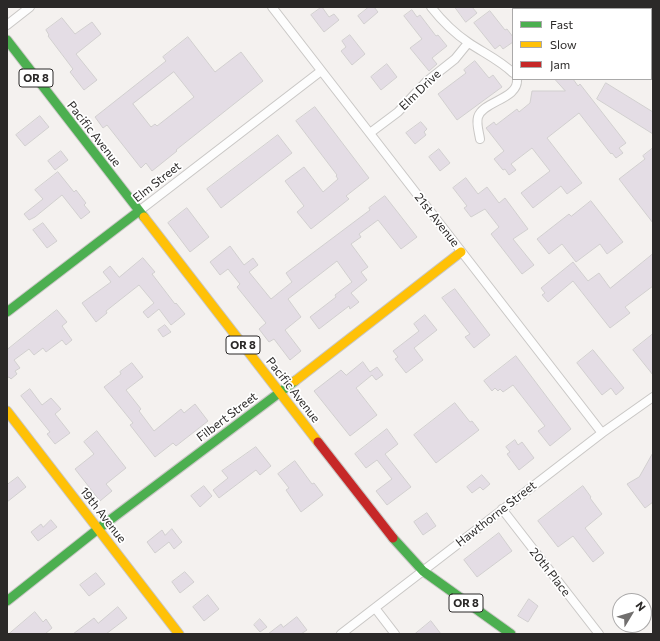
<!DOCTYPE html>
<style>
body{margin:0}
#map{position:relative;width:660px;height:641px;overflow:hidden;background:#f4f1ef;font-family:Commissioner,sans-serif}
canvas{display:block}
.frame{position:absolute;inset:0;border:8px solid #2b2928;pointer-events:none}
.legend{position:absolute;left:512px;top:8px;width:140px;height:72px;box-sizing:border-box;background:#fff;border:1px solid #aaa9a9;margin:0;padding:5px 7px;list-style:none;font-size:12px;color:#2b2928}
.legend li{display:flex;align-items:center;gap:8px;height:20px}
.legend b{width:20px;border:1px solid #aaa9a9}
.north{position:absolute;left:612px;top:593px;width:40px;height:40px;box-sizing:border-box;background:#fff;border:1px solid #aaa9a9;border-radius:50%;rotate:52deg;font-size:11px;font-weight:700;line-height:16px;text-align:center;color:#2b2928}
.north::after{content:'';display:block;margin:auto;width:14px;height:18px;background:#716f6e;clip-path:polygon(50% 0,100% 100%,50% 72%,0 100%)}
</style>
<div id="map">
<canvas width="660" height="641"></canvas>
<div class="frame"></div>
<ul class="legend">
<li><b style="height:5px;background:#4caf50"></b>Fast</li>
<li><b style="height:5px;background:#ffc107"></b>Slow</li>
<li><b style="height:5px;background:#c62828"></b>Jam</li>
</ul>
<div class="north">N</div>
</div>
<script>
const g = document.querySelector('canvas').getContext('2d');
g.lineJoin = 'round';
function paint(path, color) {
  g.fillStyle = color;
  g.fill(path, 'evenodd');
}
function stroke(path, color, width, dash) {
  g.strokeStyle = color;
  g.lineWidth = width;
  g.lineCap = dash ? 'butt' : 'round';
  g.setLineDash(dash || []);
  g.stroke(path);
}
function write(font, color, halo, rows, align = 'center') {
  g.font = font + ' Commissioner,sans-serif';
  g.lineWidth = 3.5;
  g.setLineDash([]);
  g.textBaseline = 'middle';
  g.strokeStyle = halo;
  g.fillStyle = color;
  for (const [text, x, y, turn = 0] of rows) {
    g.save();
    g.translate(x, y);
    g.rotate((+turn || 0) * Math.PI / 180);
    g.textAlign = isNaN(turn) ? turn : align;
    if (halo) g.strokeText(text, 0, 0);
    g.fillText(text, 0, 0);
    g.restore();
  }
}
const building = new Path2D(`
 M322,7L329,17L334,14L339,20L324,32L311,15Z
 M369,7H374L378,12L364,24L358,16Z
 M455,7H472L477,13L466,22Z
 M412,10L417,17L420,15L436,36L438,35L447,46L432,58L437,64L429,71L410,48L422,39L404,16Z
 M490,11L505,30L507,29L513,37V42L503,49L500,45L495,49L474,23Z
 M62,18L75,34L92,22L101,34L76,54L97,80L84,90L70,72L73,69L48,36L49,35L46,30Z
 M350,35L365,54L352,65L341,51L346,47L342,41Z
 M188,37L215,72L241,52L263,81L176,150L177,151L152,171L146,163L141,168L107,125L103,128L95,117L166,61L163,57ZM174,72L194,97L157,126L155,124L151,127L133,104Z
 M475,61L489,78L493,75L502,87L457,120L438,94L466,73L464,70Z
 M387,64L397,77L381,90L371,77Z
 M555,79H573L578,86L580,84L626,143L619,148L623,153L616,158L612,153L611,154L579,113L547,138L582,183L567,194L561,186L533,208L521,193L550,171L532,148L511,164L516,170L509,175L505,169L503,170L494,159L504,151L486,128L494,122L496,125L517,109L519,112L530,103L532,91H565Z
 M606,83L653,112V134L597,99Z
 M315,107L369,178L346,196L349,199L311,229L297,212L304,206L285,181L304,167L323,192L338,179L336,176L337,175L296,121Z
 M40,116L49,127L25,146L16,135Z
 M421,122L427,129L424,132L426,135L415,144L406,133Z
 M278,135L292,153L221,208L207,189Z
 M653,148V223L619,179L645,159L643,156Z
 M439,149L450,163L440,171L429,157Z
 M61,151L68,160L55,170L48,161Z
 M58,172L74,192L76,190L86,203L84,205L90,212L81,219L62,195L35,217L29,220L24,214L43,199L35,190Z
 M466,178L478,194L487,187L499,203L505,198L528,229L513,239L534,265L522,274L491,234L499,227L485,209L471,217L464,208L467,206L453,188Z
 M385,196L417,237L401,249L378,220L359,234L361,237L351,244L368,267L361,272L367,280L351,293L359,302L350,309L349,306L319,329L310,317L336,297L335,295L352,282L337,261L288,299L301,317L285,330L301,351L290,360L274,339L269,342L259,329L266,323L237,287L240,284L228,269L220,275L210,262L230,246L244,265L253,258L258,265L249,272L271,299L292,282L286,273L370,210L369,208Z
 M591,201L623,242L607,254L600,244L576,262L562,244L549,254L537,239L569,214L571,216Z
 M187,208L209,237L190,252L168,223Z
 M43,223L57,241L47,248L33,230Z
 M653,254V286L625,307L630,313L610,328L573,281L548,302L542,295L545,293L541,288L573,262L588,281L599,273L610,288Z
 M143,258L155,272L152,274L175,304L176,303L185,314L171,325L159,309L148,318L143,312L154,303L139,285L106,311L107,313L96,322L82,303L111,282L103,272L110,266L119,277Z
 M455,289L490,335L474,348L465,337L470,334L442,298Z
 M57,310L67,322L62,326L72,340L66,345L62,340L46,352L43,348L34,355L29,349L14,360L20,368L15,371L17,374L11,379L9,377L7,378V350Z
 M425,315L437,330L414,348L423,360L406,373L395,359L398,357L393,351L419,331L414,324Z
 M165,325L171,332L163,337L158,330Z
 M653,334V375L633,350Z
 M593,350L624,388L616,395L611,388L602,395L577,363Z
 M516,356L571,429L550,446L538,431L545,426L513,385L503,392L500,389L498,391L495,388L492,391L484,381Z
 M363,362L370,372L377,367L383,375L376,380L372,375L356,388L377,415L350,436L314,391L341,370L346,375Z
 M132,363L143,377L126,390L141,409L139,411L154,431L181,409L184,413L195,404L208,421L176,446L173,443L155,457L130,425L133,423L104,387L121,374L120,372Z
 M30,389L42,405L51,398L61,409L55,414L70,433L55,444L47,434L50,432L21,396Z
 M455,403L470,422L472,421L479,430L436,463L414,435Z
 M387,429L398,444L385,454L411,487L387,505L376,491L392,479L377,460L366,468L355,454Z
 M97,431L126,468L106,484L112,491L100,501L75,469L94,454L84,442Z
 M515,440L518,445L522,442L534,458L519,470L507,454L510,452L506,447Z
 M256,447L271,466L260,475L256,470L219,498L213,490L228,478L222,471Z
 M653,453V502L645,508L627,484L639,477Z
 M295,461L312,484L314,483L323,495L301,512L286,490L289,488L278,474Z
 M482,475L490,484L483,490L480,487L472,493L467,487Z
 M18,477L26,487L7,502V485Z
 M204,486L212,496L200,507L191,496Z
 M583,486L591,497L590,498L602,514L585,528L604,553L593,562L573,536L558,547L538,521Z
 M427,513L436,526L423,535L414,522Z
 M51,520L57,527L38,541L31,532L41,524L43,527Z
 M172,529L182,542L174,549L169,542L155,553L147,542L162,530L165,535Z
 M499,533L512,551L477,577L464,560Z
 M185,572L194,582L180,593L172,582Z
 M96,573L105,584L89,596L80,585Z
 M208,595L219,609L204,621L193,607Z
 M529,599L538,606L528,622L518,616Z
 M118,607L127,618L106,634H73L94,618L98,623Z
 M35,612L43,622L46,619L52,628L45,634H9Z
 M297,617L307,630L301,634H268L281,624L283,627Z
 M260,619L267,627L260,632L254,625Z
 M431,621L441,634H415Z`);
paint(building, '#e4dde5');
stroke(building, '#d1cfcf', 1);
const street = new Path2D(`
 M272,7L602,433
 M431,7C442,21 454,33 469,43C484,53 501,61 513,73
 M7,25L30,7
 M370,133L398,112L426,82L455,59L468,43
 M480,139C479,132 476,124 478,117C483,101 519,99 517,79
 M139,211L321,71
 M502,509L599,634
 M375,608L395,634
 M341,634L602,433L653,397`);
const fast = new Path2D(`
 M7,40L144,217
 M7,312L139,211
 M393,538L423,571L511,634
 M7,601L98,529L295,381`);
const slow = new Path2D(`
 M144,217L318,442
 M295,381L461,252
 M7,411L179,634`);
const jam = new Path2D(`
 M318,442L393,538`);
stroke(street, '#c9c7c5', 10);
stroke(fast, '#c9c7c5', 11);
stroke(slow, '#c9c7c5', 11);
stroke(jam, '#c9c7c5', 11);
stroke(street, '#fdfdfd', 8);
stroke(fast, '#4caf50', 9);
stroke(slow, '#ffc107', 9);
stroke(jam, '#c62828', 9);
for (const [x, y, w] of [
 [36,78,34],
 [243,345,34],
 [466,603,34]
]) {
  const box = new Path2D();
  box.roundRect(x - w / 2, y - 9, w, 18, 3);
  g.fillStyle = '#fff';
  g.fill(box);
  stroke(box, '#2b2928', 1);
}
write('bold 11px', '#2b2928', null, [
 ["OR 8",36,78],
 ["OR 8",243,345],
 ["OR 8",466,603]
]);
write('12px', '#2b2928', '#fff', [
 ["Elm Drive",420,90,-44],
 ["Pacific Avenue",94,134,52],
 ["Elm Street",157,182,-38],
 ["21st Avenue",437,220,52],
 ["Pacific Avenue",293,390,52],
 ["Filbert Street",227,417,-37],
 ["Hawthorne Street",496,514,-38],
 ["19th Avenue",103,515,52],
 ["20th Place",550,572,52]
]);
</script>
